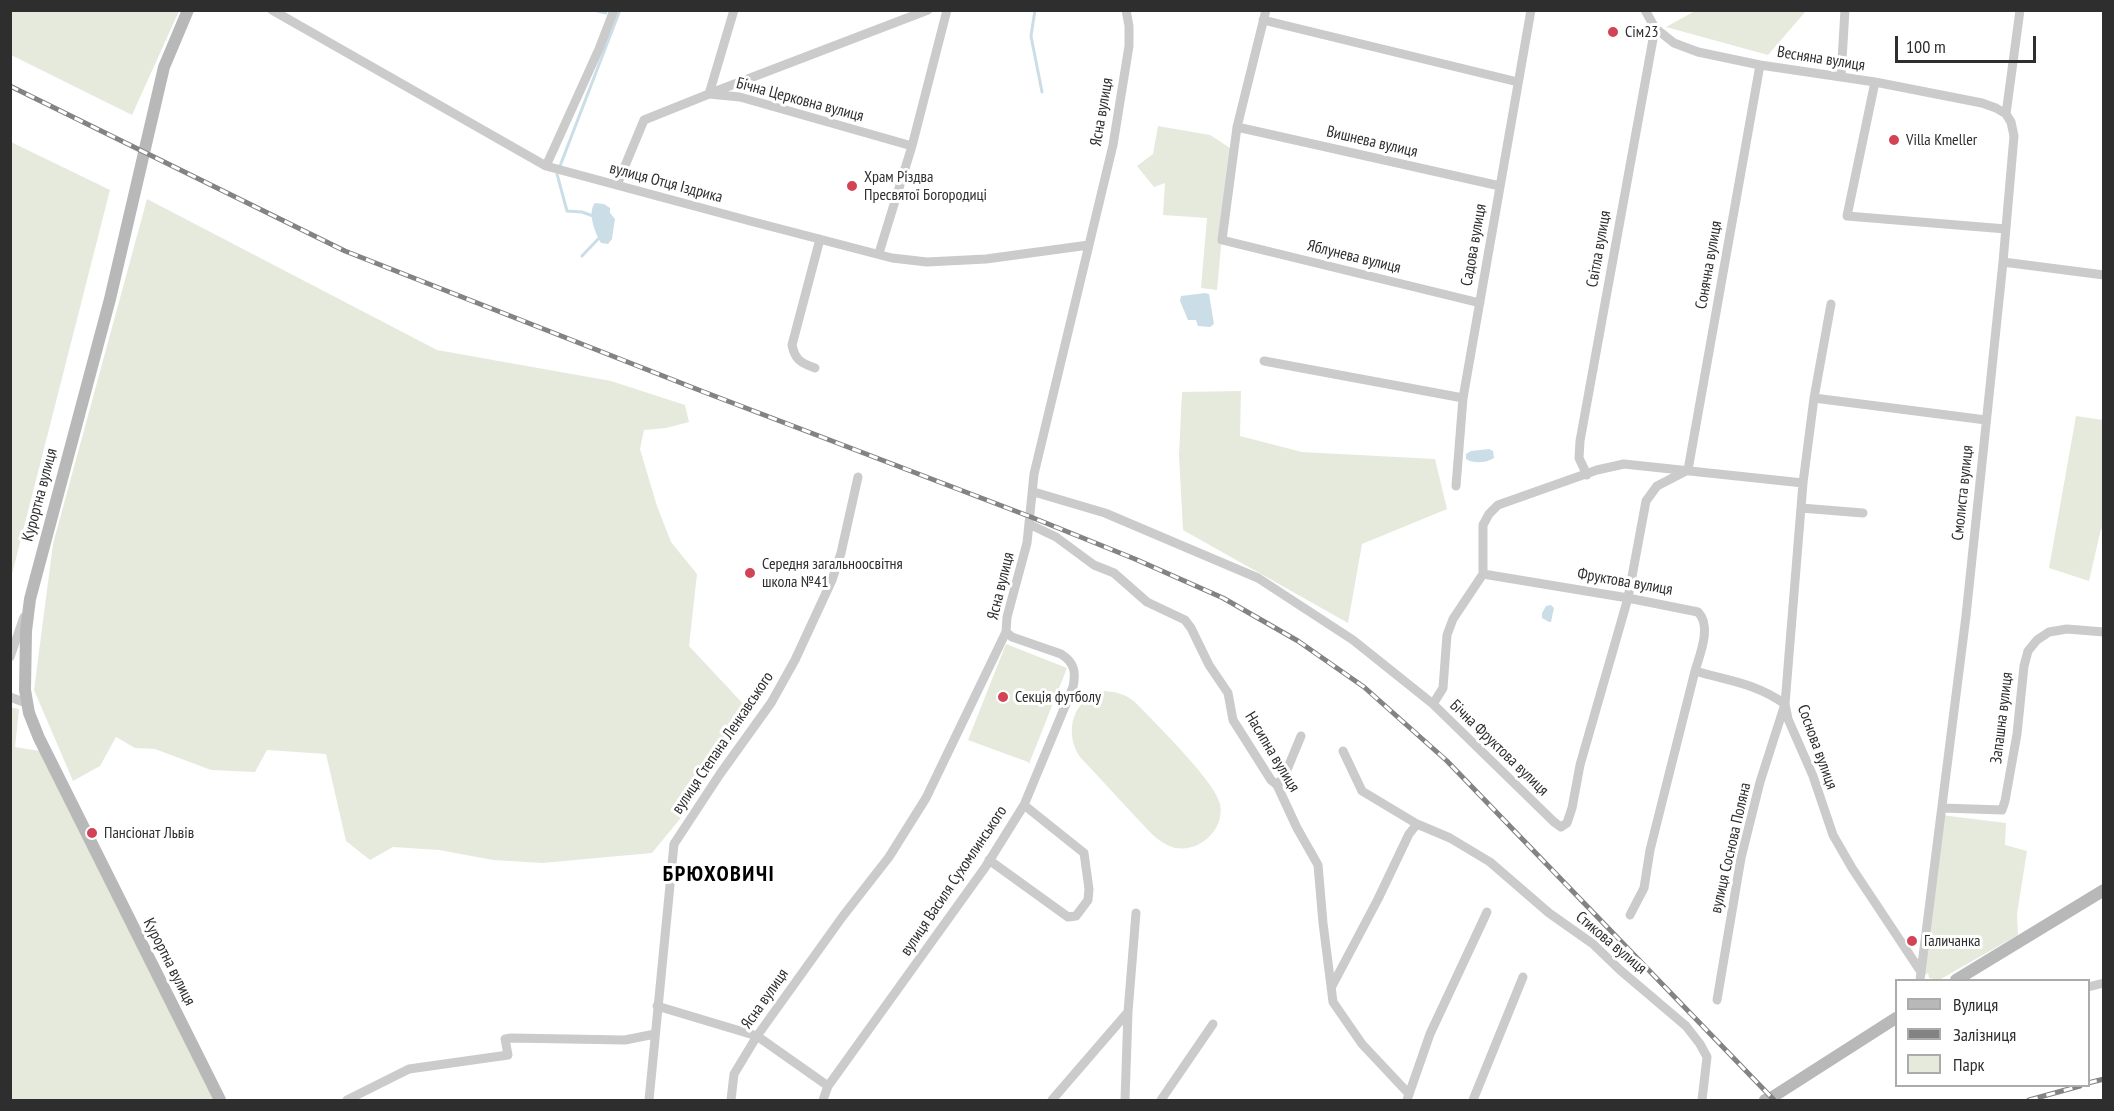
<!DOCTYPE html>
<meta charset="utf-8">
<style>
body{margin:0}
#map{position:relative;width:2114px;height:1111px;overflow:hidden;background:#fff;font-family:"PT Sans Narrow",sans-serif}
canvas{display:block}
.frame{position:absolute;inset:0;border:12px solid #2e2e2e;pointer-events:none}
.legend{position:absolute;left:1895px;top:979px;width:195px;height:108px;box-sizing:border-box;background:#fff;border:2px solid #ababab;margin:0;padding:8px 10px;list-style:none;font-size:18px;color:#2e2e2e}
.legend li{display:flex;align-items:center;gap:12px;height:30px}
.legend b{width:30px;border:2px solid #ababab}
.scale{position:absolute;left:1895px;top:36px;width:141px;height:27px;box-sizing:border-box;border:3px solid #2e2e2e;border-top:0;padding-left:8px;font-size:18px;line-height:21px;white-space:nowrap;color:#2e2e2e;-webkit-text-stroke:4px #fff;paint-order:stroke}
</style>
<div id="map">
<canvas width="2114" height="1111"></canvas>
<div class="frame"></div>
<ul class="legend">
<li><b style="height:8px;background:#b8b8b8"></b>Вулиця</li>
<li><b style="height:8px;background:#838383"></b>Залізниця</li>
<li><b style="height:16px;background:#e5eadd"></b>Парк</li>
</ul>
<div class="scale">100 m</div>
</div>
<script>
const g = document.querySelector('canvas').getContext('2d');
g.lineJoin = 'round';
function paint(path, color) {
  g.fillStyle = color;
  g.fill(path, 'evenodd');
}
function stroke(path, color, width, dash) {
  g.strokeStyle = color;
  g.lineWidth = width;
  g.lineCap = dash ? 'butt' : 'round';
  g.setLineDash(dash || []);
  g.stroke(path);
}
function write(font, color, halo, rows, align = 'center') {
  g.font = font + ' "PT Sans Narrow",sans-serif';
  g.lineWidth = 6;
  g.setLineDash([]);
  g.textBaseline = 'middle';
  g.strokeStyle = halo;
  g.fillStyle = color;
  for (const [text, x, y, turn = 0] of rows) {
    g.save();
    g.translate(x, y);
    g.rotate((+turn || 0) * Math.PI / 180);
    g.textAlign = isNaN(turn) ? turn : align;
    if (halo) g.strokeText(text, 0, 0);
    g.fillText(text, 0, 0);
    g.restore();
  }
}
paint(new Path2D(`
 M10,11L11,10L179,11L132,115L11,55Z
 M1695,11V10L1806,11L1768,55L1666,27Z
 M1158,126L1210,135L1230,148L1217,290L1201,288L1207,218L1163,215L1165,183L1154,187L1137,166L1153,154Z
 M11,142L110,190L11,578Z
 M147,199L437,350L611,381L685,405L689,422L666,428L644,430L640,449L657,506L671,542L697,574L689,646L748,709L684,814L652,853L542,863L493,860L439,850L393,847L370,860L346,841L326,754L267,750L255,772L211,770L155,749L135,748L116,737L100,766L73,781L34,690L53,544Z
 M1241,391L1240,436L1302,452L1435,459L1447,509L1362,544L1348,623L1183,530L1179,455L1182,392Z
 M2076,416L2103,420V529H2101L2089,581L2049,568Z
 M1006,644L1067,668L1029,764L1028,762L968,740Z
 M1105,691C1117,692 1125,694 1135,702C1154,722 1215,781 1220,804C1226,833 1192,858 1167,845C1153,838 1144,825 1133,814C1115,795 1098,776 1080,757C1063,732 1073,697 1105,691Z
 M10,707L19,709L15,747L40,751L214,1100H11Z
 M1941,815L2006,823L2005,845L2027,851L2017,914L2018,935L1939,980L1929,978L1928,973L1920,979Z`), '#e5eadd');
paint(new Path2D(`
 M595,203L604,204L610,208V213L615,219L612,239L608,244L601,243C595,233 587,212 595,203Z
 M1205,293L1209,294L1214,324L1210,327L1198,326L1196,320H1188L1180,301L1181,296Z
 M1489,449L1493,451L1494,458C1487,463 1473,464 1466,459V454L1471,451Z
 M1551,605L1554,608L1551,622H1549L1542,618V613L1546,606Z`), '#cbdee8');
stroke(new Path2D(`
 M594,10L606,13
 M1035,10L1031,36L1042,92
 M560,166L620,10
 M557,174L567,211L582,212L593,216
 M582,256L600,237`), '#cbdee8', 3);
stroke(new Path2D(`
 M272,10L546,166L750,221L892,258L927,262L986,259L1089,245
 M1266,10L1237,127L1222,240L1480,303
 M1645,10L1655,28L1674,43L1698,52L1760,65L1875,82L1982,103L1996,108L2006,114
 M1263,20L1518,82
 M1841,77L1845,10
 M1875,82L1847,216L2006,229
 M711,93L928,10
 M709,94L734,10
 M1237,127L1500,186
 M546,166L599,49L614,10
 M617,185L644,120L709,94L740,97L912,146
 M879,253L912,146L947,10
 M2003,262L2104,275
 M1831,304L1814,398L1803,483L1785,704L1788,719L1813,776L1833,835L1852,868L1921,972
 M1264,361L1463,398
 M815,368C801,363 795,360 792,345L820,239
 M1814,398L1986,420
 M1587,475L1579,458L1580,441L1655,28
 M1456,486L1463,398L1531,10
 M1034,492L1105,513L1258,578L1353,640L1433,704L1554,822L1561,827L1567,823L1572,808L1580,765L1628,598L1646,501L1657,486L1688,470L1760,65
 M1801,508L1863,513
 M1031,525L1056,537L1094,565L1114,573L1147,602L1185,620L1191,628L1209,665L1228,693L1233,720L1271,780L1277,785L1297,828L1318,865L1323,923L1333,1002L1362,1044L1409,1094
 M1483,574L1628,598L1698,612C1712,626 1700,654 1695,671C1729,681 1755,683 1785,704L1760,782L1741,858L1717,1000
 M10,657L24,617
 M10,697L26,703
 M1433,704L1443,688L1447,635L1453,619L1483,574V525L1489,514L1498,505L1597,470L1624,464L1803,483
 M1343,751L1362,791L1417,824L1450,838L1490,862L1549,913L1593,944L1620,970L1686,1026L1700,1044L1707,1057L1702,1100
 M1277,785L1284,777L1301,736
 M1942,808L2002,810L2005,801L2017,734L2024,666L2028,651L2037,640L2049,632L2067,629L2104,632
 M989,860L1068,917L1076,916L1088,900L1089,889L1084,853L1024,805
 M1630,915L1644,888L1650,850L1695,671
 M1920,980L1966,616L2003,262L2014,136L2011,122L2006,114L2020,10
 M2088,987L2104,983
 M1331,988L1378,899L1409,834L1417,824
 M657,1006L757,1036L828,1086
 M347,1100L409,1069L508,1055L505,1039L511,1038L625,1040L655,1034
 M649,1100L674,844L720,774L771,703L795,660L832,580L841,553L858,477
 M731,1100L734,1074L757,1036L843,916L889,857L926,798L1006,632L1007,617L1027,543L1034,474L1113,145L1129,46V26L1126,10
 M823,1100L828,1086L986,866L1024,805L1073,687C1076,672 1075,663 1061,654L1012,637L1006,632
 M1052,1100L1128,1012
 M1125,1100L1128,1012L1136,913
 M1161,1100L1213,1024
 M1407,1100L1430,1034L1487,912
 M1473,1100L1523,977`), '#cbcbcb', 9);
stroke(new Path2D(`
 M188,10L164,67L110,299L30,599L26,631L25,690L29,713L39,738L220,1100
 M1956,980L2104,890
 M1765,1100L1771,1098L1896,1018`), '#b8b8b8', 12);
const rail = new Path2D(`
 M10,86L345,251L704,392L1031,517L1135,559L1223,598L1298,641L1364,687L1447,761L1774,1100
 M2088,1083L2104,1079
 M2029,1100L2080,1086`);
stroke(rail, '#838383', 5);
stroke(rail, '#fff', 3, [9]);
for (const [x, y, r, color] of [
 [1613,32,6,"#d24356"],
 [1894,140,6,"#d24356"],
 [852,186,6,"#d24356"],
 [750,573,6,"#d24356"],
 [1003,697,6,"#d24356"],
 [92,833,6,"#d24356"],
 [1912,941,6,"#d24356"]
]) {
  const dot = new Path2D();
  dot.arc(x, y, r, 0, 2 * Math.PI);
  g.fillStyle = color;
  g.fill(dot);
  stroke(dot, '#fff', 2);
}
write('16px', '#2e2e2e', '#fff', [
 ["Сім23",1625,32],
 ["Villa Kmeller",1906,140],
 ["Храм Різдва",864,177],
 ["Пресвятої Богородиці",864,195],
 ["Середня загальноосвітня",762,564],
 ["школа №41",762,582],
 ["Секція футболу",1015,697],
 ["Пансіонат Львів",104,833],
 ["Галичанка",1924,941]
], 'left');
write('16px', '#2e2e2e', '#fff', [
 ["Весняна вулиця",1821,59,9],
 ["Бічна Церковна вулиця",800,100,15],
 ["Ясна вулиця",1102,112,-80],
 ["Вишнева вулиця",1372,142,13],
 ["вулиця Отця Іздрика",666,183,15],
 ["Садова вулиця",1474,245,-80],
 ["Світла вулиця",1599,249,-80],
 ["Яблунева вулиця",1354,257,14],
 ["Сонячна вулиця",1709,265,-80],
 ["Смолиста вулиця",1963,493,-84],
 ["Курортна вулиця",40,495,-75],
 ["Фруктова вулиця",1625,582,10],
 ["Ясна вулиця",1001,586,-76],
 ["Запашна вулиця",2002,718,-83],
 ["вулиця Степана Ленкавського",723,743,-56],
 ["Соснова вулиця",1817,747,70],
 ["Бічна Фруктова вулиця",1499,748,44],
 ["Насипна вулиця",1272,752,59],
 ["вулиця Соснова Поляна",1731,848,-77],
 ["вулиця Василя Сухомлинського",954,881,-56],
 ["Стикова вулиця",1611,943,40],
 ["Курортна вулиця",169,962,63],
 ["Ясна вулиця",765,999,-55]
]);
g.letterSpacing = '1.5px';
write('bold 22px', '#000', '#fff', [
 ["БРЮХОВИЧІ",719,875]
]);
g.letterSpacing = '0px';
</script>
